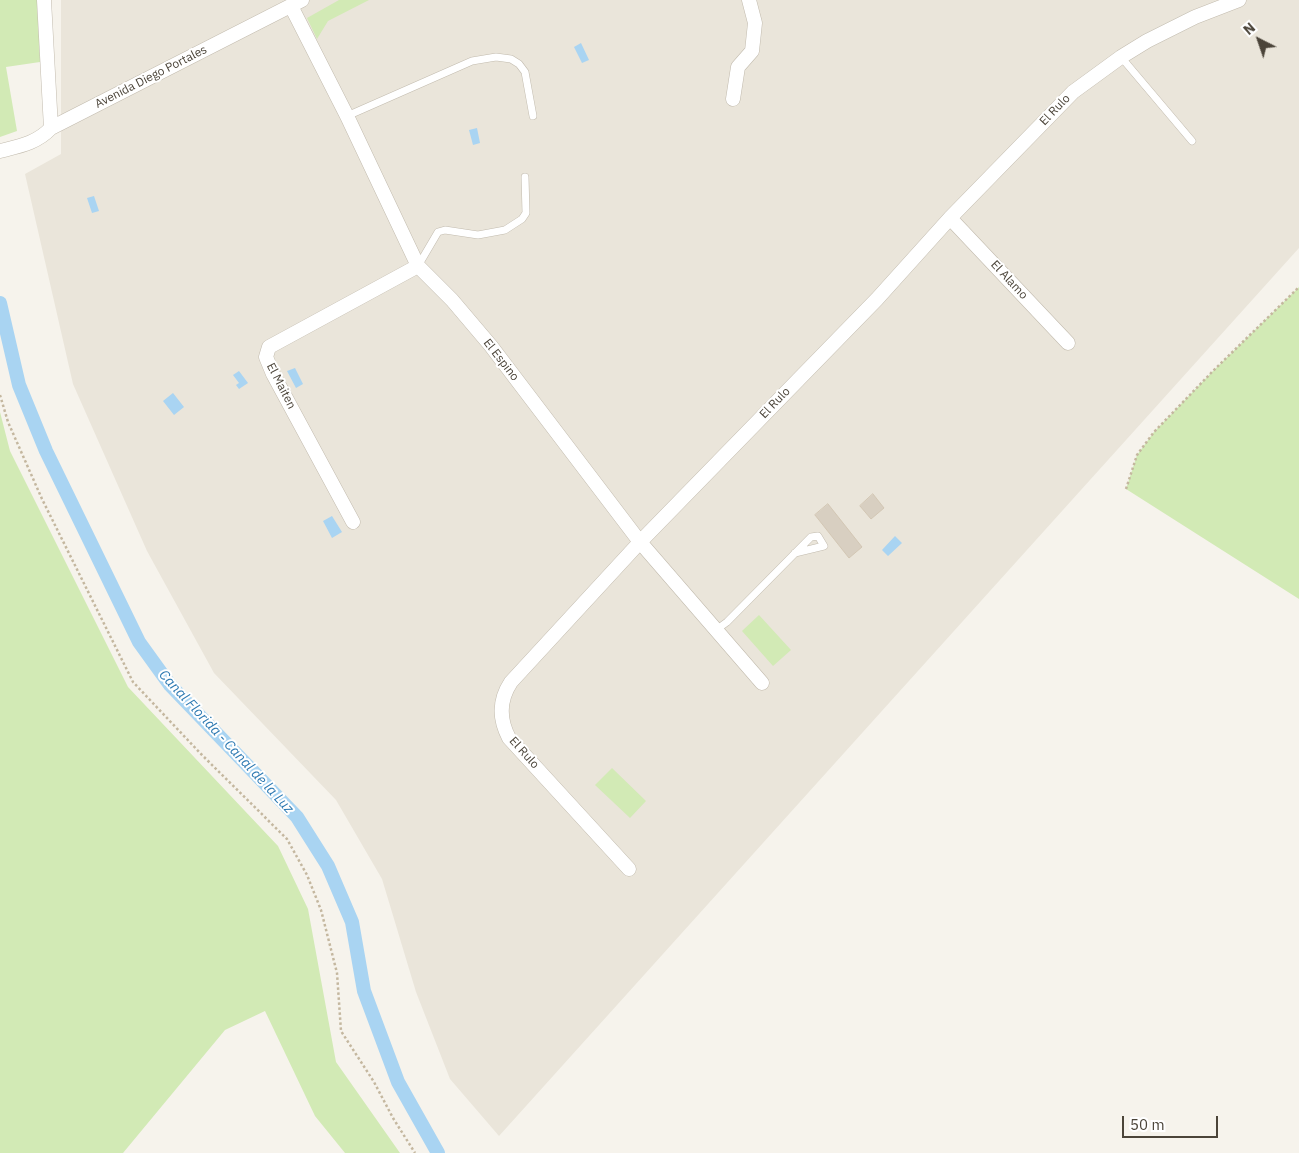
<!DOCTYPE html>
<style>
body{margin:0}
#map{position:relative;width:1299px;height:1153px;overflow:hidden;background:#f6f3ec;font-family:"IBM Plex Sans",sans-serif}
canvas{display:block}
.north{position:absolute;left:1234px;top:15px;width:50px;height:50px;-webkit-text-stroke:4px #fff;paint-order:stroke;rotate:319deg;font-size:14px;font-weight:700;line-height:20px;text-align:center;color:#4b4439}
.north::after{content:'';display:block;margin:auto;width:18px;height:22px;background:#4b4439;clip-path:polygon(50% 0,100% 100%,50% 72%,0 100%)}
.scale{position:absolute;left:1122px;top:1116px;width:96px;height:22px;box-sizing:border-box;border:2px solid #4b4439;border-top:0;padding-left:6px;font-size:15px;line-height:18px;white-space:nowrap;color:#4b4439;-webkit-text-stroke:4px #fff;paint-order:stroke}
</style>
<div id="map">
<canvas width="1299" height="1153"></canvas>
<div class="north">N</div>
<div class="scale">50 m</div>
</div>
<script>
const g = document.querySelector('canvas').getContext('2d');
g.lineJoin = 'round';
function paint(path, color) {
  g.fillStyle = color;
  g.fill(path, 'evenodd');
}
function stroke(path, color, width, dash) {
  g.strokeStyle = color;
  g.lineWidth = width;
  g.lineCap = dash ? 'butt' : 'round';
  g.setLineDash(dash || []);
  g.stroke(path);
}
function write(font, color, halo, rows, align = 'center') {
  g.font = font + ' "IBM Plex Sans",sans-serif';
  g.lineWidth = 4;
  g.setLineDash([]);
  g.textBaseline = 'middle';
  g.strokeStyle = halo;
  g.fillStyle = color;
  for (const [text, x, y, turn = 0] of rows) {
    g.save();
    g.translate(x, y);
    g.rotate((+turn || 0) * Math.PI / 180);
    g.textAlign = isNaN(turn) ? turn : align;
    if (halo) g.strokeText(text, 0, 0);
    g.fillText(text, 0, 0);
    g.restore();
  }
}
paint(new Path2D(`
 M61,0H1299V248L499,1136L450,1079L416,992L382,879L336,800L214,673L147,551L73,384L25,174L61,154Z`), '#eae5da');
paint(new Path2D(`
 M0,0H39L40,62L6,67L17,131L0,137Z
 M339,0H369L328,21L317,39L307,18Z
 M1299,287V599L1126,489L1137,455L1154,432L1212,372Z
 M0,412L10,451L128,687L278,846L308,909L336,1062L400,1153H345L315,1116L265,1011L225,1030L123,1153H0Z
 M759,615L791,650L773,666L742,631Z
 M612,768L646,801L630,818L595,785Z`), '#d2eab5');
paint(new Path2D(`
 M581,43L589,60L582,63L574,47Z
 M477,128L480,143L473,145L469,130Z
 M94,196L99,211L92,213L87,198Z
 M295,368L303,384L296,388L287,371Z
 M239,371L248,383L239,389L236,385L239,383L233,375Z
 M173,393L184,407L174,415L163,401Z
 M332,516L342,532L332,538L323,521Z
 M895,536L902,543L888,556L882,550Z`), '#a9d4f2');
stroke(new Path2D(`
 M0,303L19,385L46,451L139,642L170,685L297,817L328,866L352,922L364,991L398,1082L438,1153`), '#a9d4f2', 14);
const building = new Path2D(`
 M873,494L884,508L871,519L860,506Z
 M828,504L862,547L849,558L815,515Z`);
paint(building, '#d8cfc1');
stroke(building, '#d3c7b4', 1);
const service = new Path2D(`
 M1121,57L1192,141
 M347,116L472,61L496,57L511,59L519,64L525,72L533,116
 M418,266L438,232L445,230L478,235L505,230L522,219L526,213L525,177
 M716,630L727,622L811,537L818,536L824,546L795,553`);
const minor = new Path2D(`
 M44,0L51,128
 M291,6L347,116L418,266L452,300L491,346L640,542L762,683
 M733,99L738,67L752,51L755,23L749,0
 M0,151C20,146 37,143 51,128L302,0
 M950,218L1068,343
 M353,522L273,374L266,357L269,347L418,266
 M629,869L509,738C499,719 499,700 511,682L640,542L877,299L950,218L1073,92L1121,57L1147,41L1195,17L1239,0`);
stroke(service, '#c2bbae', 8);
stroke(minor, '#c2bbae', 15);
stroke(new Path2D(`
 M0,395L8,422L42,499L133,682L201,754L287,839L307,875L321,910L337,973L341,1031L374,1082L393,1118L415,1153
 M1126,489L1137,455L1154,432L1212,372L1299,287`), '#c4b79f', 2.5, [2.5, 2.5]);
stroke(service, '#fff', 7);
stroke(minor, '#fff', 14);
write('12px', '#4b4439', '#fff', [
 ["Avenida Diego Portales",151,77,-27],
 ["El Rulo",1055,110,-46],
 ["El Alamo",1009,280,47],
 ["El Espino",501,360,52],
 ["El Maiten",281,386,63],
 ["El Rulo",775,403,-46],
 ["El Rulo",524,753,48]
]);
write('italic 14px', '#2e7ab2', '#fff', [
 ["Canal Florida - Canal de la Luz",226,742,47]
]);
</script>
